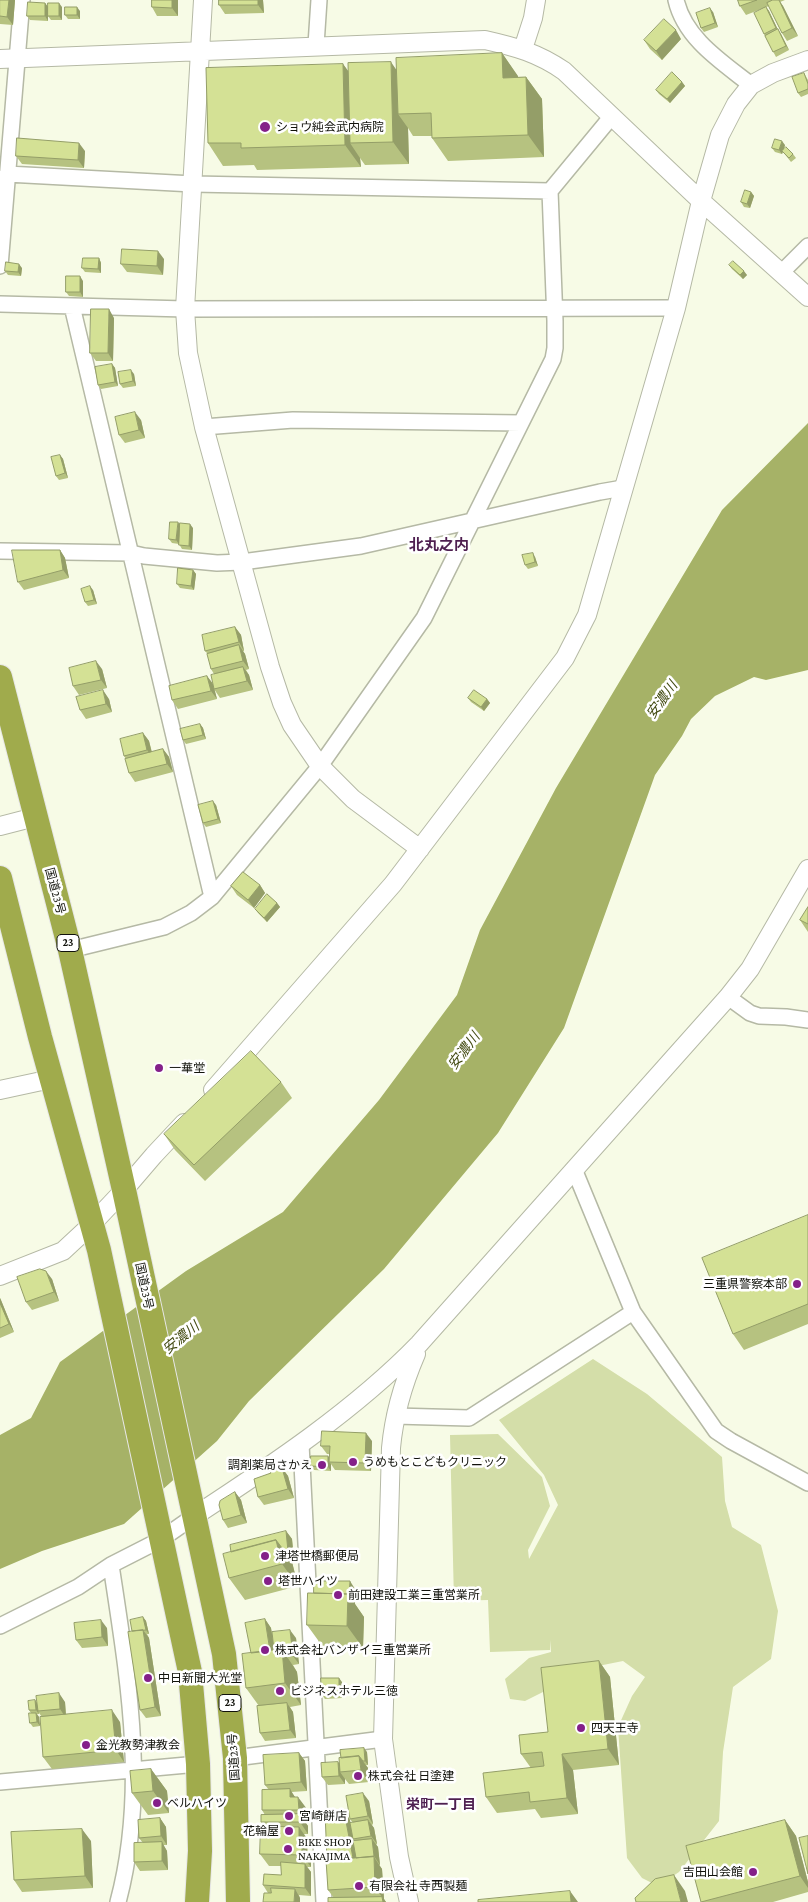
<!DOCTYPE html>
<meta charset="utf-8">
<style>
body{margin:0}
canvas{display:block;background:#f7fbe6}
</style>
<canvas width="808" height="1902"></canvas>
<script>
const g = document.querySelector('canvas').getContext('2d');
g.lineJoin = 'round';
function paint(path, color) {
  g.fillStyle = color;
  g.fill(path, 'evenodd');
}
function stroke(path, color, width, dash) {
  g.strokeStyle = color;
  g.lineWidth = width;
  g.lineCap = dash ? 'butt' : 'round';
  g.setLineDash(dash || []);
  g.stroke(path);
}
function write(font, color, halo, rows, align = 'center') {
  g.font = font + ' "Crimson Pro","Noto Sans JP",serif';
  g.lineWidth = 5;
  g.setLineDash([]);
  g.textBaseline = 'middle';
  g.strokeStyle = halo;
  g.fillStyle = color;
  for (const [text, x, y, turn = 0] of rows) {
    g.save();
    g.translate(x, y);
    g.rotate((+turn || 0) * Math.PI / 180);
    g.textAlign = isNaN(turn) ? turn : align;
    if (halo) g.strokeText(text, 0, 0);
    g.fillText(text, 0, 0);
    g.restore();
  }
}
paint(new Path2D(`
 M593,1359L647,1394L722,1457L725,1501L732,1527L761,1545L778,1611L771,1659L733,1687L723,1752L719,1821L679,1872L658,1886L642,1878L627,1858L618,1727L632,1696L645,1677L623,1661L593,1667L525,1701L510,1699L505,1679L529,1658L551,1652L550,1640V1650L490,1652L488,1600L454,1601L450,1435L498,1434L542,1477L550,1506L528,1550L529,1559L558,1505L544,1475L499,1420Z`), '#d4dea9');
paint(new Path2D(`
 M808,423V670L766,680L754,677L715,696L691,719L682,736L655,775L564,1028L498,1133L384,1269L249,1401L217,1441L124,1524L42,1551L0,1569V1435L31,1418L60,1362L186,1271L283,1212L379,1100L457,995L480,930L556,788L722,510Z`), '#a6b267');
const minor = new Path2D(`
 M676,0C685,39 722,62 751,85
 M316,45L319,0
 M7,174L193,184L550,191
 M0,266L22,0
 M781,273L808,246
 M0,304L185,309L676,308
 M72,306L212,897
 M204,427L293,420L521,423
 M0,551L131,553L144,556L217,563L242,562L361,546L600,492L623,488
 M70,950L164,927L191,913L212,897L320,766L424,618L553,359L555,348V321L550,191L612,116
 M728,997L750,1013L759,1016L786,1017L808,1020
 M574,1169L633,1312L716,1431L731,1441L808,1483
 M395,1416L469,1418L633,1312
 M301,1444L324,1902
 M111,1565C128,1678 148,1789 118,1902
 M0,1626L78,1587L111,1565L160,1540L193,1517
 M235,1758L383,1739
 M0,1782L198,1764`);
const tertiary = new Path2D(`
 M203,0L185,309L188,353L204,427L270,667L282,703L292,725L320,766L353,799L420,849
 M523,49L533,18L536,0
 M0,59L485,40C516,47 538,53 564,71L701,201L808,297
 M0,826L35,817
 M0,1090L51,1079
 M213,1090L393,884L565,658L587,615L676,308L701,201L720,135L736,104L751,85L773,73L808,60
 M0,1276L63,1251L91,1225L124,1190L154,1155L184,1123
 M193,1517C271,1466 355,1410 419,1344L728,997L750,969L808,869
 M409,1902L399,1857L383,1739L391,1448C394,1415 403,1384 416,1354`);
const trunk = new Path2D(`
 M0,677L70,950L124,1190L224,1654L235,1758L238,1902
 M0,878L40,1037L99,1250L190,1672L198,1764L200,1851L197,1902`);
stroke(minor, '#b5b9a5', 18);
stroke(tertiary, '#b5b9a5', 20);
stroke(trunk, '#e7e7e7', 26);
stroke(minor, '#fff', 15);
stroke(tertiary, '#fff', 18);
stroke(trunk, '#a0ab4c', 24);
paint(new Path2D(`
 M0,0H15L13,25L0,24Z
 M152,0H178V16H157L152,7Z
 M219,0H263L264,13L225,14L219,5Z
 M738,0H785L780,2L783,6L798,36L787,41L782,33L769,6L746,15L740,6Z
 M45,3L48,7H62V20H51L48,16V12V21L30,20L27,16Z
 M766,7L769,11L778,30L781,34L789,50L776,57L764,34Z
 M80,11V19H68L65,15Z
 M713,12L718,27L704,32L701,28Z
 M681,39L662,60L650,49L644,40Z
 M502,53L518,77H526L542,99L544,157L448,161L432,138V136H413L408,128L409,164L365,165L360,158L361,167L257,170L254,165L223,166L208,143L343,64L348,71L396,69Z
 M804,73L808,80V94L801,97L798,93Z
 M682,82L685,86L670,103L659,94L656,90Z
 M785,145L784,149L793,154L796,158L791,162L783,152L782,154L775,152L772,148Z
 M85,151L84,168L22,164L16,156Z
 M751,192L754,196L750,208L744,207L741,202Z
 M99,258L101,263V273L85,272L82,268Z
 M164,259L163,275L127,272L121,264Z
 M729,265L747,275L743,279L732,269Z
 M22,268L21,276L8,275L5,271Z
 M83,281V297L69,296L66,292Z
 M114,318L113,361H96L90,353Z
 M112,364L115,368L118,386L101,389L98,385Z
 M134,374L136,386L123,388L120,384Z
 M141,420L145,438L125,443L119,435Z
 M60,455L63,459L68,478L59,480L56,476Z
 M193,528L192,550L182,549L179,544L172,543L169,539Z
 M60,550L65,558L69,578L24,590L18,582Z
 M535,557L538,566L528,569L525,565Z
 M193,570L196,574L194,590L180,588L177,584Z
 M93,590L97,604L88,606L85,602Z
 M235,627L241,635L244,651H243L245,654L249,669L246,670L249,675L253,690L220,698L214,689V674L211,669L208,654L205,651Z
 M102,669L107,688L79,695L73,686Z
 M207,676L213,684L217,699L178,709L172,700Z
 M468,698L487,699L490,703L484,711L471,702Z
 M109,699L112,712L86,719L80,710Z
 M200,724L203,728L206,739L186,744L183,740Z
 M143,733L149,741L152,752L163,749L169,757L173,772L135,782L129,773L126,759L124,756Z
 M216,805L221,823L206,827L203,823Z
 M260,885L265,893L254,908L237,895L231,886Z
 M277,903L280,907L267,922L258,913L255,909Z
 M808,907V932L800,920Z
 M281,1082L292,1098L205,1181L175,1150L164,1134Z
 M808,1215V1324L744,1350L733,1334Z
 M52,1279L59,1301L32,1310L26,1302Z
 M0,1298L14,1332L0,1338Z
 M372,1441L371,1471L335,1470L331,1464V1471L314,1470L311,1466L329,1458V1454H327L321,1446Z
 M282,1468L288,1476L294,1498L264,1505L258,1497L271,1473Z
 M235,1492L241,1500L247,1523L228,1528L223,1520Z
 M286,1531L292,1539L294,1560L291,1561L292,1562L298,1586L245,1600L229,1578Z
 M355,1589V1604L364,1617L363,1648L323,1647L307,1625L314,1593Z
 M143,1617L146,1621L149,1634H147L149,1638L161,1716L146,1718L140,1710L132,1631Z
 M265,1619L271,1628L272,1635L296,1638L299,1664L293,1665L297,1672L301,1705L290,1707L293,1712L296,1738L265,1741L260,1733L259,1706L246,1688L251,1653Z
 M107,1628L108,1646L82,1648L76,1640Z
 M599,1661L610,1677L619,1765L573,1770L578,1814L541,1818L535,1809L497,1813L486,1797L531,1768L521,1754L548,1732Z
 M342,1682V1698L325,1699L322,1695Z
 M35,1700L37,1703L65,1702L66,1714L120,1722L124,1762L52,1769L43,1757L42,1717L39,1713V1714H37L39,1717L40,1726L33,1727L30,1723L31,1713L29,1710Z
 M367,1752L368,1765H366L368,1768L369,1782L349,1784L345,1779V1784L328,1785L322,1777L338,1762L339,1763Z
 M299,1753L305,1761L307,1791L291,1792L295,1797L307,1809V1822H305L308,1826V1834H304L308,1840L307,1854L311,1859V1867H307L311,1872V1896L299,1895L300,1898L268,1893L263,1885L281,1875V1866H269L260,1854L264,1826L261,1822L265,1815L262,1810L269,1790L265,1785Z
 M151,1769L167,1791L169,1813L148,1815L132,1793Z
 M369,1801L373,1824L372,1825L374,1828L377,1844L376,1845L378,1847L380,1865H379L382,1869L384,1899L386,1902H328L334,1898L328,1890L327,1860L344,1811L350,1820V1823H353L350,1819Z
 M160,1818L166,1827L167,1845H163L167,1851L168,1870L140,1871L134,1862L143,1843L139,1838Z
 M785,1820L796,1836L808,1882V1892L773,1902H701Z
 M91,1841L93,1888L22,1892L14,1880Z`), '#b6c280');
paint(new Path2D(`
 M9,0H15L13,25L7,17Z
 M172,0H178V16L172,8Z
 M258,0H263L264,13L258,5Z
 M779,0L783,6L798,36L792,28Z
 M45,3L48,7V21L45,16Z
 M59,3L62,7V20L59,16Z
 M77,7L80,11V19L77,15Z
 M766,7L769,11L779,32L776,28Z
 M710,8L713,12L718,27L715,23Z
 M778,29L781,34L789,50L786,46Z
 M676,30L681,39L662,60L656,51Z
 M502,53L518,76L519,100L503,78Z
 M391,62L406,84L398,114L408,128L409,164L393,142Z
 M343,64L359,86L350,143L360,158L361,167L345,145Z
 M526,77L542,99L544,157L528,135Z
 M682,82L685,86L670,103L667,99Z
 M782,141L785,145L782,154L779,150Z
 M79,143L85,151L84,168L78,160Z
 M751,192L754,196L750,208L747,204Z
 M158,251L164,259L163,275L157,266Z
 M99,258L101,263V273L98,269Z
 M19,264L22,268L21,276L18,272Z
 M744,271L747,275L743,279L740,275Z
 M80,276L83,281V297L80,292Z
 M109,309L114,318L113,361L108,353Z
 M112,364L115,368L118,386L115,382Z
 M131,370L134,374L136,386L133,381Z
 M135,412L141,420L145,438L139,430Z
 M60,455L63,459L68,478L65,473Z
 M178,522L181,527L179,544L176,540Z
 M190,524L193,528L192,550L189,546Z
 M60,550L65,558L69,578L63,570Z
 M533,553L535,557L538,566L535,562Z
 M193,570L196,574L194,590L191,586Z
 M90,586L93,590L97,604L94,600Z
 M235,627L241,635L244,651L239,642Z
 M239,645L245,654L249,669L243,661Z
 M96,661L102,669L107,688L101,680Z
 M243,667L249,675L253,690L247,681Z
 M207,676L213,684L217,699L211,691Z
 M103,690L109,699L112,712L106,704Z
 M487,699L490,703L484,711L481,707Z
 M200,724L203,728L206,739L203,735Z
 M143,733L149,741L153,758L147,750Z
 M163,749L169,757L173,772L167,764Z
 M213,801L216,805L221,823L218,819Z
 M260,885L265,893L254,908L248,900Z
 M277,903L280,907L267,922L264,918Z
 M46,1271L52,1279L59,1301L54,1292Z
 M0,1298L1,1300L14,1332L9,1324L0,1303Z
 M366,1433L372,1441L371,1471L365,1463Z
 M328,1456L331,1460L329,1462L331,1464V1471L328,1467Z
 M282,1468L288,1476L294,1498L288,1489Z
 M235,1492L241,1500L247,1523L241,1515Z
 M286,1531L292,1539L294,1560L288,1551Z
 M276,1540L292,1562L298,1586L282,1564Z
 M350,1581L355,1589V1604L364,1617L363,1648L347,1626L348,1594Z
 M143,1617L146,1621L149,1634L146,1630Z
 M265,1619L271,1628L276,1658L272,1660Z
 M101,1620L107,1628L108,1646L102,1637Z
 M143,1630L149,1638L161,1716L155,1707Z
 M290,1630L296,1638L299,1664L293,1656Z
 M282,1649L297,1672L301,1705L285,1683Z
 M599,1661L610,1677L619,1765L608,1749Z
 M339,1678L342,1682V1698L339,1694Z
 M59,1693L65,1702L66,1718L60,1709Z
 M35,1700L38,1704V1711L39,1714L36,1710Z
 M287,1703L293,1712L296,1738L290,1730Z
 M112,1710L120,1722L124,1762L116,1750Z
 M36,1713L39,1717L40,1726L37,1722Z
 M364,1748L367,1752L368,1765L365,1761Z
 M299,1753L305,1761L307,1791L301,1782Z
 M562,1754L573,1770L578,1814L567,1798Z
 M359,1756L368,1768L369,1782L361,1770Z
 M338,1762L344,1770L340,1772L345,1779V1784L339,1776Z
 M151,1769L167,1791L169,1813L153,1791Z
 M290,1789L298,1802L290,1797Z
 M363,1793L369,1801L373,1824L368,1816Z
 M298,1797L307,1809V1822L299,1810Z
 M344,1811L350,1820L357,1859H353Z
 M300,1814L308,1826V1834L300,1822Z
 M160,1818L166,1827L167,1845L161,1836Z
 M368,1820L374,1828L377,1844L371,1836Z
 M785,1820L796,1836L808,1882V1888L800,1876Z
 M299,1827L308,1840L307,1854L311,1859V1867L302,1855L299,1847Z
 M82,1829L91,1841L93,1888L85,1876Z
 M372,1839L378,1847L380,1865L374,1856Z
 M162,1842L167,1851L168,1870L162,1861Z
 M374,1857L382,1869L384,1899L386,1902H383L382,1897L375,1887Z
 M305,1864L311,1872V1896L305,1888Z
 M674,1875L685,1891L688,1902H681Z
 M295,1889L300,1898V1902H294Z
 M570,1891L578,1902H571Z`), '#949e68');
const building = new Path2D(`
 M0,0H9L7,17L0,16Z
 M152,0H172V8L152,7Z
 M219,0H258V5H219Z
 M738,0H757L740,6Z
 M773,0H779L792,28L782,33L767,3Z
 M28,2L45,3V16H27Z
 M48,3H59V16H48Z
 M65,7H77V15H65Z
 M766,7L776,28L764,34L754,13Z
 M710,8L715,23L701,28L696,13Z
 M664,19L676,30L656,51L644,40Z
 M778,29L786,46L773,52L765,36Z
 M502,53L503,78L526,77L528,135L432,138L431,113L398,114L396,58Z
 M391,62L393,142L350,143L348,63Z
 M343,64L345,145L241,148V143H208L206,68Z
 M672,72L682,82L667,99L656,90Z
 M804,73L808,84V89L798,93L792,77Z
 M17,138L79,143L78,160L16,156Z
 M775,139L782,141L779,150L772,148Z
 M786,147L793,154L789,158L782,151Z
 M745,190L751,192L747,204L741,202Z
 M122,249L158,251L157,266L121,264Z
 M83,258H99L98,269L82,268Z
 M733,261L744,271L740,275L729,265Z
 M6,262L19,264L18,272L5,271Z
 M66,276H80V292H66Z
 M91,309H109L108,353H90Z
 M112,364L115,382L98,385L95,367Z
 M131,370L133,381L120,384L118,372Z
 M135,412L139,430L119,435L115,417Z
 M60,455L65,473L56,476L51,457Z
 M170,522H178L176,540L169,539Z
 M180,523L190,524L189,546L179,545Z
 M12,550H60L63,570L18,582Z
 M533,553L535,562L525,565L522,555Z
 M178,568L193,570L191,586L177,584Z
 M90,586L94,600L85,602L81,589Z
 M235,627L239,642L205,651L202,635Z
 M239,645L243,661L211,669L207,654Z
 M96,661L101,680L73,686L69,668Z
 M243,667L247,681L214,689L211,675Z
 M207,676L211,691L172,700L169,686Z
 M103,690L106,704L80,710L76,697Z
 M474,690L487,699L481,707L468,698Z
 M200,724L203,735L183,740L180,729Z
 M143,733L147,750L124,756L120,739Z
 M163,749L167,764L129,773L125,759Z
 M213,801L218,819L203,823L198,805Z
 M243,872L260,885L248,900L231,886Z
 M267,894L277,903L264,918L255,909Z
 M808,907V924L800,920Z
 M251,1051L281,1082L194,1165L164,1134Z
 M808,1215V1304L733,1334L702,1258Z
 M40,1269L46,1271L54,1292L26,1302L17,1277Z
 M0,1303L9,1324L0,1328Z
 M322,1431L366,1433L365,1463L329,1462L330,1446H321Z
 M311,1456H328V1467L311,1466Z
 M282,1468L288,1489L258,1497L254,1479L271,1473L270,1471Z
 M235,1492L241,1515L223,1520L219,1505L220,1501Z
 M286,1531L288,1551L285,1552L276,1540L231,1552L230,1545Z
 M276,1540L282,1564L229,1578L223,1554Z
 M314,1581H350L349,1596L348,1594L314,1593Z
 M308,1593L348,1594L347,1626L307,1625Z
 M143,1617L146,1630L132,1631L130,1620Z
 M265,1619L270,1651L251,1653L245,1623Z
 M101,1620L102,1637L76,1640L74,1623Z
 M143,1630L155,1707L140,1710L128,1632Z
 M290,1630L293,1656L287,1657L282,1649L274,1650L272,1632Z
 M282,1649L285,1683L246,1688L242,1654Z
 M599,1661L608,1749L562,1754L567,1798L530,1802L529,1792L486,1797L483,1773L544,1766L542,1752L521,1754L519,1735L548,1732L541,1668Z
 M321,1678H339V1694L322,1695Z
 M59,1693L60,1709L38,1711L36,1696Z
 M35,1700L36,1710H29L28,1701Z
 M287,1703L290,1730L260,1733L257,1706Z
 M112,1710L116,1750L43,1757L40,1717Z
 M29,1713H36L37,1722L30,1723Z
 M364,1748L365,1761H363L359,1756L341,1758L340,1750Z
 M299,1753L301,1782L265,1785L263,1755Z
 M359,1756L361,1770L340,1772L339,1758Z
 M338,1762L339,1776L322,1777L321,1763Z
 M151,1769L153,1791L132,1793L130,1771Z
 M290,1789V1797H298L299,1810H262V1790Z
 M363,1793L368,1816L350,1819L346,1796Z
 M344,1811L353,1858L327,1860L325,1812Z
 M300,1814V1822H261V1815Z
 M160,1818L161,1836L139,1838L138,1820Z
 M368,1820L371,1836L353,1839L350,1823Z
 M785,1820L800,1876L701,1902L686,1846Z
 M261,1826L299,1827V1847H302V1855L260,1854Z
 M82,1829L85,1876L14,1880L11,1832Z
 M808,1836V1874L799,1838Z
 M372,1839L374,1856L356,1858L353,1841Z
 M162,1842V1861L134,1862V1843Z
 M374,1857L375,1887L328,1890L326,1860Z
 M281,1862L305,1864V1888L263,1885L264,1874L281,1875Z
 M674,1875L681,1902H636L635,1898L655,1879Z
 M271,1888L295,1889L294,1902H263L264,1893H271Z
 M570,1891L571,1902H478V1900Z
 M382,1897L383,1902H328V1898Z`);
paint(building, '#d4e195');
stroke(building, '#949e68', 1);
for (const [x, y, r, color] of [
 [265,127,6,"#842089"],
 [159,1068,5,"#842089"],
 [797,1284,5,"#842089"],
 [353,1462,5,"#842089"],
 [322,1465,5,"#842089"],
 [265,1556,5,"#842089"],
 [268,1581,5,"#842089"],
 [338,1595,5,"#842089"],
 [265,1650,5,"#842089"],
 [148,1678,5,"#842089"],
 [280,1691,5,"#842089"],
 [581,1728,5,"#842089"],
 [86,1745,5,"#842089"],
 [358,1776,5,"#842089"],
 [157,1803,5,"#842089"],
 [289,1816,5,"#842089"],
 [289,1831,5,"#842089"],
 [288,1849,5,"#842089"],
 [753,1872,5,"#842089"],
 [359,1886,5,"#842089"]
]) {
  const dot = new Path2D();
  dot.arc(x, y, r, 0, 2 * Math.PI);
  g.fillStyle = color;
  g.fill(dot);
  stroke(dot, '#fff', 2);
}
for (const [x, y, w] of [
 [68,943,22],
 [230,1703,22]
]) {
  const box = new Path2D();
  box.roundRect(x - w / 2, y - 8.5, w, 17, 4);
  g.fillStyle = '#fff';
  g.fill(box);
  stroke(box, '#11120b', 1);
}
write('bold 11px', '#11120b', null, [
 ["23",68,943],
 ["23",230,1703]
]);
write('12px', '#11120b', '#fff', [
 ["ショウ純会武内病院",276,127],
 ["一華堂",169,1068],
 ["三重県警察本部",787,1284,"right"],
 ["うめもとこどもクリニック",363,1462],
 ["調剤薬局さかえ",312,1465,"right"],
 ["津塔世橋郵便局",275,1556],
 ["塔世ハイツ",278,1581],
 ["前田建設工業三重営業所",348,1595],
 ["株式会社バンザイ三重営業所",275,1650],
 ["中日新聞大光堂",158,1678],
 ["ビジネスホテル三徳",290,1691],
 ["四天王寺",591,1728],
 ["金光教勢津教会",96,1745],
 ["株式会社 日塗建",368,1776],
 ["ベルハイツ",167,1803],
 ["宮崎餅店",299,1816],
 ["花輪屋",279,1831,"right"],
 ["BIKE SHOP",298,1842],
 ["NAKAJIMA",298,1856],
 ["吉田山会館",743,1872,"right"],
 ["有限会社 寺西製麺",369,1886]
], 'left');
write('12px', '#11120b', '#fff', [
 ["国道23号",55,891,75],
 ["国道23号",144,1286,78],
 ["国道23号",234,1757,-94]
]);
write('italic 14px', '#434b12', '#fff', [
 ["安濃川",662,700,-54],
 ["安濃川",464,1051,-53],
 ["安濃川",181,1338,-39]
]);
write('bold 14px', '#4e1f50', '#fff', [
 ["栄町一丁目",441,1805]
]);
write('bold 15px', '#4e1f50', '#fff', [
 ["北丸之内",439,545]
]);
</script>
